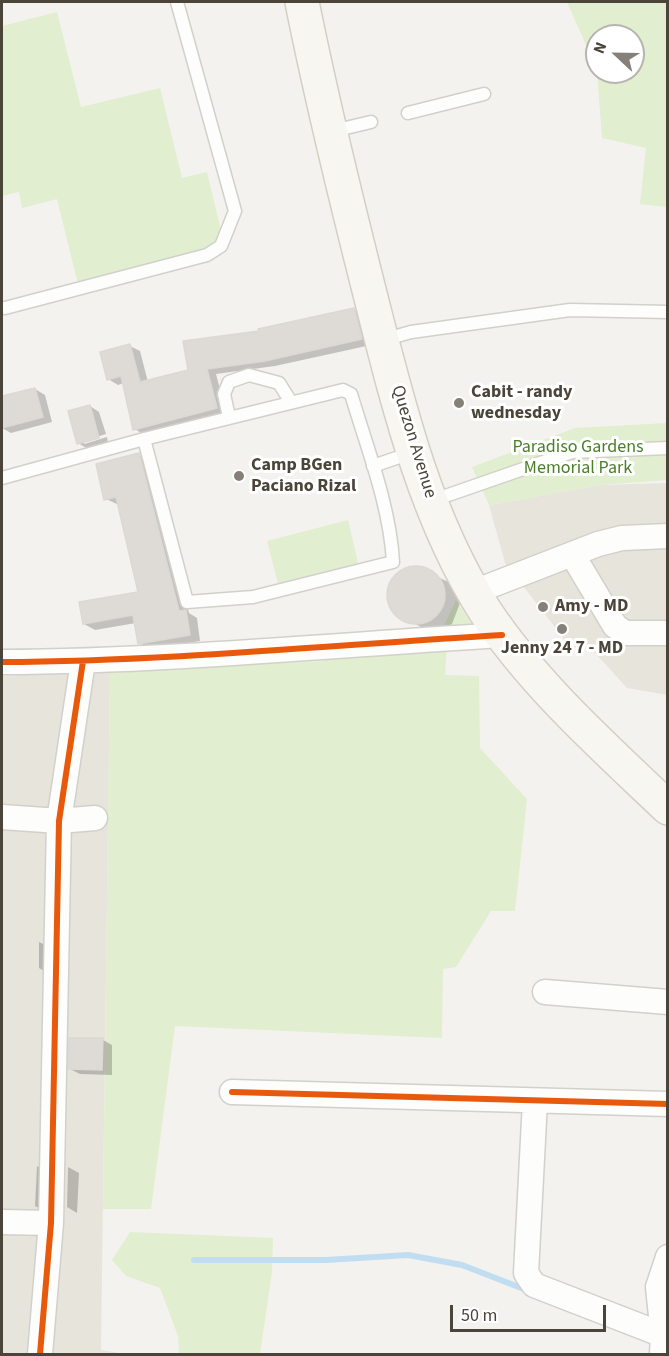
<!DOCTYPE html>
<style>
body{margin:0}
#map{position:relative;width:669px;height:1356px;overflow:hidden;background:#f4f2ee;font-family:"Source Sans 3",sans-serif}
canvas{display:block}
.frame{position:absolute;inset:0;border:3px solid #4b4439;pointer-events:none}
.north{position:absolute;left:585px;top:24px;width:60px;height:60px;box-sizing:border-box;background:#fff;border:2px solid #b7b4b0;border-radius:50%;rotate:292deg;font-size:16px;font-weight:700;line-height:24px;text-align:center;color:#4b4439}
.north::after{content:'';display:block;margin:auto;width:21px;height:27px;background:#868178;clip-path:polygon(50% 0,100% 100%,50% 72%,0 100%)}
.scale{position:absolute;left:450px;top:1305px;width:156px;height:27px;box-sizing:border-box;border:3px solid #4b4439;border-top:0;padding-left:8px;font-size:18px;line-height:21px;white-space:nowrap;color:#4b4439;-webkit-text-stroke:4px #fff;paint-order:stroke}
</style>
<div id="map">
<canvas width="669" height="1356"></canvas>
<div class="frame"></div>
<div class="north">N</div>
<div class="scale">50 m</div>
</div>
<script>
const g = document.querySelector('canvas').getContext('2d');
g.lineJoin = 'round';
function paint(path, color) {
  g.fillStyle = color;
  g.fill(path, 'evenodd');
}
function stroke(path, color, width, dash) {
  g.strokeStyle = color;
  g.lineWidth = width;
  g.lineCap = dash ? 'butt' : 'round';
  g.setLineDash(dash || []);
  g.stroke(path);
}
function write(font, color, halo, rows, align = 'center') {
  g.font = font + ' "Source Sans 3",sans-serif';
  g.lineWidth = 6;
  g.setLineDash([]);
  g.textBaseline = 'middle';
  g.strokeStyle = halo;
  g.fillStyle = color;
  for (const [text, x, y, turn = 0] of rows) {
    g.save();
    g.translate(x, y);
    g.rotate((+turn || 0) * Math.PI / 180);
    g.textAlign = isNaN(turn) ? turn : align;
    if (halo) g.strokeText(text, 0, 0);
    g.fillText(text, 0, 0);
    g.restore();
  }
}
paint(new Path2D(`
 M667,483V695L627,688L586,643L572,649L505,563L489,505L600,485Z
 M110,671L101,1350L125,1354H2V676Z`), '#e7e4dc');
paint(new Path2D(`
 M567,2H667V207L640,204L646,148L602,138L597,72H633V36H597V70Z
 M57,12L81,107L160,88L182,178L207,172L225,247L78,284L57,199L22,208L19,192L2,196V26Z
 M667,423V480L600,485L489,505L472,467L575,428Z
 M348,520L359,567L279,588L267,541Z
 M456,600L474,628L442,629Z
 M447,647L445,675L479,676L480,748L527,799L515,911H491L456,967L443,969L442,1038L175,1026L151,1209H103L110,671L324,661L329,656Z
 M130,1232L273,1238L272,1272L260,1354H179L178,1336L160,1288L126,1276L112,1260Z`), '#e1eecf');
paint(new Path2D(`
 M354,310L364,316L371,345L275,366L216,374L226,413L144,435L135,429L124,383L118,385L108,379L130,346L140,351L148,382L190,371L261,332Z
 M35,389L45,395L52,422L11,433L2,428V398Z
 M90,406L99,412L106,434L84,441V444L107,437L108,443L88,449L78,443Z
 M139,455L150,461L189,613L197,618L200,641L150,649L139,643L136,623L95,630L84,624L140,593L119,505L106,499Z
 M414,566L453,584L460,603L452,624L434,633L396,615L388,596L396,575Z
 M39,942L52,948L49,974L39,968Z
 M103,1040L112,1045V1075L80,1074L70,1069Z
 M37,1166L47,1171L45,1211L35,1206Z
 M68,1167L79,1173L77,1213L67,1207Z`), '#0003');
stroke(new Path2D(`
 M194,1260H326L408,1255L462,1265L529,1291`), '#c0ddf1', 6);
const building = new Path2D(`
 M354,308L362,339L265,361L207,369L217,408L133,430L121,376L107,380L100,352L130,344L140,382L188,370L183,341L259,331L258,329Z
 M35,388L43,417L2,428V396Z
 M90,405L99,438L77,444L68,411Z
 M139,453L179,611L186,610L190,635L138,644L133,615L83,624L79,602L138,592L116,497L104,500L96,464Z
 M387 595a29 29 0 1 1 58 0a29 29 0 1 1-58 0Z
 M69,1038H103L102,1070L68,1069Z`);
paint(building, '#dedbd6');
stroke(building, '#dcd9d4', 1.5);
const lane = new Path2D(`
 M408,113L484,94
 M333,131L371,122
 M5,308L207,255L221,246L235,211L177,2
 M383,340L411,332L570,310L668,312
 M229,417L224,394L229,382L249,375L279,383L291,402
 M373,466L411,453
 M2,478L144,439L343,390L351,394C367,448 390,506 393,562L253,597L187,602L144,439
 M431,501L572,452L668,448`);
const street = new Path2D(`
 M572,554L615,626L625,633H668
 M474,592L598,544L622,538L668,536
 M2,662C169,661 335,645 502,635
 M2,817L59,821L95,818
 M545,992L668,1002
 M232,1092L668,1104
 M535,1101L526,1273L534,1285L663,1335
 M2,1222L51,1223
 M40,1354L51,1223L59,821L83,661
 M662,1354L663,1335L658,1287L668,1257`);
const secondary = new Path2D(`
 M302,2C321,97 344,191 368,286C396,396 423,514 485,611C534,685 604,747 668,808`);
stroke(lane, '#d2d0cb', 15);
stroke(street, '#d2d0cb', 27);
stroke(secondary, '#d3cfc5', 36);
stroke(lane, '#fdfdfc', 12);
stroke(street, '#fdfdfc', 24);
stroke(secondary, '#f7f6f1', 33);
stroke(new Path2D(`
 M2,662C169,661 335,645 502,635
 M232,1092L668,1104
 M40,1354L51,1223L59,821L83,661`), '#e8590c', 6);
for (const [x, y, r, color] of [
 [459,403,6,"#868178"],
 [239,476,6,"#868178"],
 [543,607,6,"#868178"],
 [562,629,6,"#868178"]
]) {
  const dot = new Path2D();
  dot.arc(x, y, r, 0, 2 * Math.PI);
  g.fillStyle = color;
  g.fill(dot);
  stroke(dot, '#fff', 2);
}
write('bold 18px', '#4b4439', '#fff', [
 ["Cabit - randy",471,393],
 ["wednesday",471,414],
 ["Camp BGen",251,466],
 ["Paciano Rizal",251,487],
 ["Amy - MD",555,607],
 ["Jenny 24 7 - MD",562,649,"center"]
], 'left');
write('18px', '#4b4439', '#fff', [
 ["Quezon Avenue",413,442,73]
]);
write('18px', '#4a7f2a', '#fff', [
 ["Paradiso Gardens",578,448],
 ["Memorial Park",578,469]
]);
</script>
